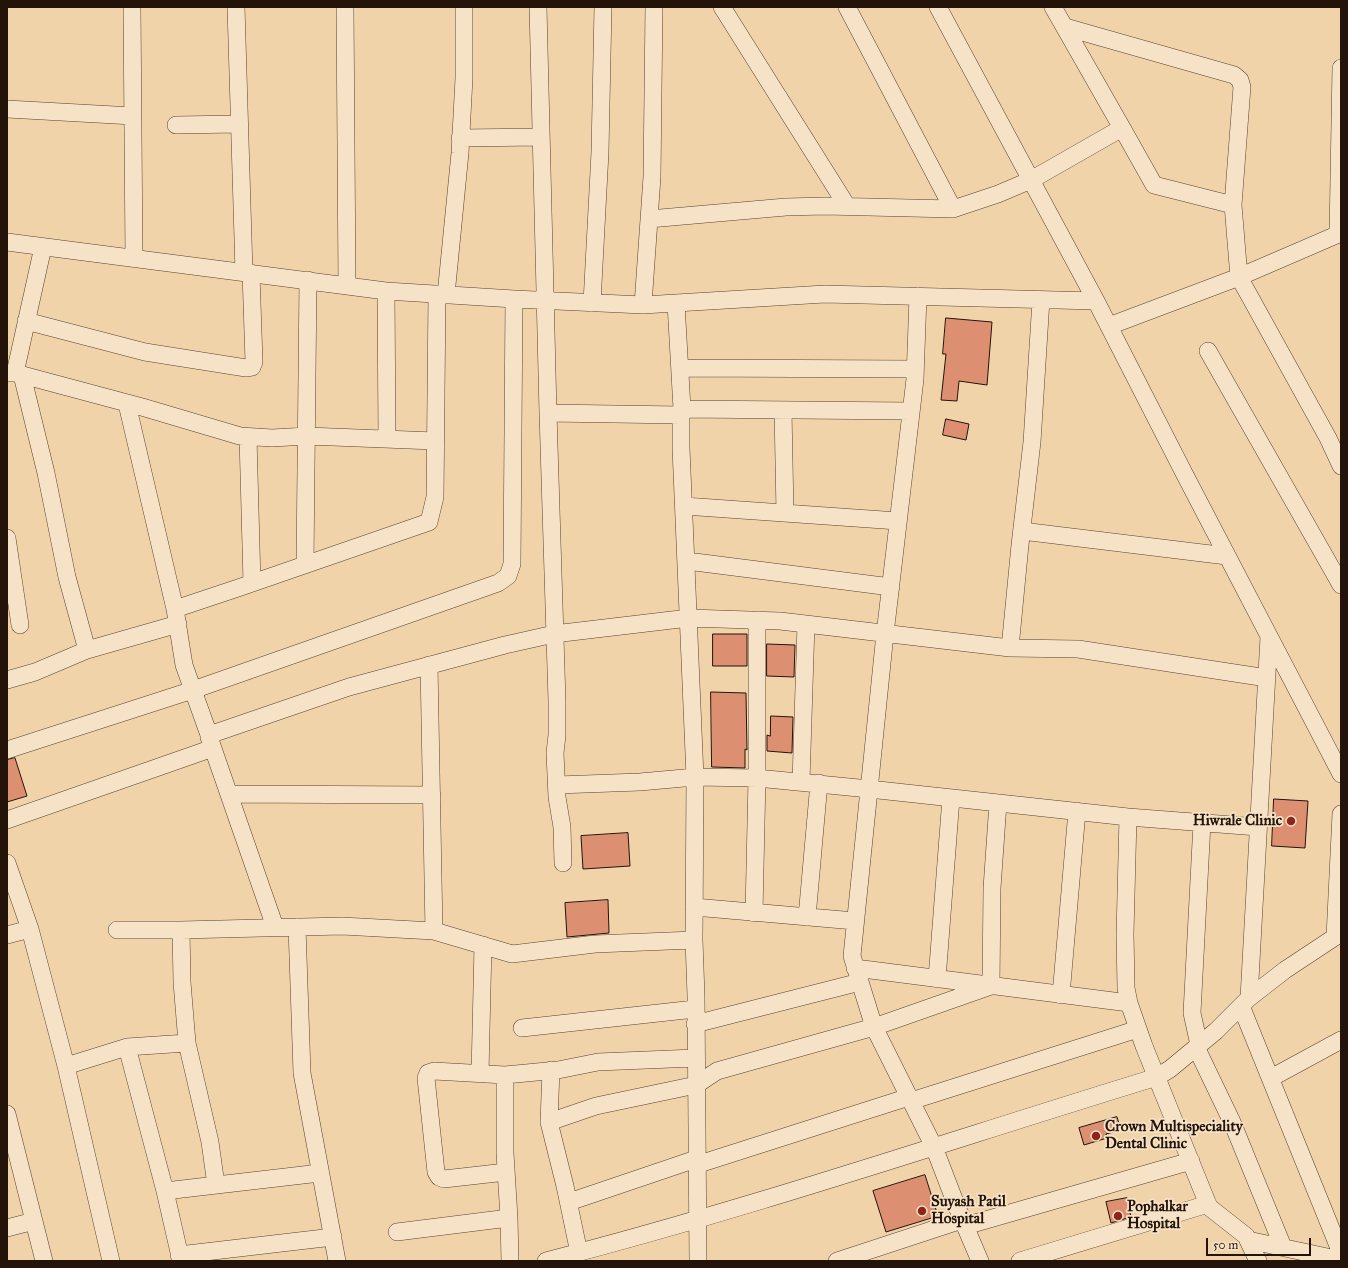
<!DOCTYPE html>
<style>
body{margin:0}
#map{position:relative;width:1348px;height:1268px;overflow:hidden;background:#f1d3a9;font-family:"IM FELL Great Primer",serif}
canvas{display:block}
.frame{position:absolute;inset:0;border:8px solid #231308;pointer-events:none}
.scale{position:absolute;left:1206px;top:1238px;width:105px;height:18px;box-sizing:border-box;border:2px solid #231308;border-top:0;padding-left:5px;font-size:12px;line-height:14px;white-space:nowrap;color:#231308;-webkit-text-stroke:3px #f6e2c7;paint-order:stroke}
</style>
<div id="map">
<canvas width="1348" height="1268"></canvas>
<div class="frame"></div>
<div class="scale">50 m</div>
</div>
<script>
const g = document.querySelector('canvas').getContext('2d');
g.lineJoin = 'round';
function paint(path, color) {
  g.fillStyle = color;
  g.fill(path, 'evenodd');
}
function stroke(path, color, width, dash) {
  g.strokeStyle = color;
  g.lineWidth = width;
  g.lineCap = dash ? 'butt' : 'round';
  g.setLineDash(dash || []);
  g.stroke(path);
}
function write(font, color, halo, rows, align = 'center') {
  g.font = font + ' "IM FELL Great Primer",serif';
  g.lineWidth = 3.5;
  g.setLineDash([]);
  g.textBaseline = 'middle';
  g.strokeStyle = halo;
  g.fillStyle = color;
  for (const [text, x, y, turn = 0] of rows) {
    g.save();
    g.translate(x, y);
    g.rotate((+turn || 0) * Math.PI / 180);
    g.textAlign = isNaN(turn) ? turn : align;
    if (halo) g.strokeText(text, 0, 0);
    g.fillText(text, 0, 0);
    g.restore();
  }
}
const building = new Path2D(`
 M946,318L992,322L987,385L959,381L957,401L941,400L946,354H943Z
 M946,419L969,424L966,440L943,435Z
 M713,634H747V666H713Z
 M767,644L795,645L794,677L767,676Z
 M711,692L746,693L747,750L745,749V768L712,767Z
 M771,716L793,717L792,753L767,751V735L770,736Z
 M15,758L27,796L7,802V760Z
 M1274,799L1308,801L1305,848L1272,846Z
 M628,833L630,866L583,869L581,836Z
 M608,900L609,933L567,937L565,903Z
 M1117,1117L1121,1130L1106,1134L1107,1138L1084,1145L1079,1128Z
 M925,1175L938,1216L886,1232L873,1191Z
 M1127,1198L1131,1217L1111,1223L1106,1202Z`);
paint(building, '#dd8f71');
stroke(building, '#231308', 1);
const minor = new Path2D(`
 M132,7L134,258
 M236,7L244,272
 M345,7L347,285
 M538,7L548,413L557,701V735L555,753L557,797L562,827L563,863
 M722,7L847,206
 M847,7L953,209L998,194L1031,180L1122,128L1154,185L1233,205L1239,277L1328,438L1341,466
 M938,7L1096,301L1185,475L1341,774
 M1053,7L1122,128
 M1065,27L1234,75L1240,80L1242,87L1233,205
 M7,109L133,116
 M176,125L239,124
 M460,138L541,137
 M649,219L786,207L825,206L953,209
 M1338,234L1341,68
 M7,242L386,291L514,299L643,305L825,294L1096,301
 M386,291L387,439
 M446,295L460,153L464,78V7
 M918,296L915,379L885,634L852,956L874,1027L934,1147L957,1207L980,1261
 M592,303L600,152L603,7
 M676,303L682,409L681,415V448L695,777L694,940L696,996L698,1261
 M643,305L652,177L654,7
 M26,321L145,352L246,368L252,367L254,362L251,273
 M1109,326L1239,277L1341,233
 M1208,351L1341,585
 M680,368L915,369
 M7,373H15L142,407L240,436L272,438L307,436L435,441
 M15,373L43,247
 M127,404L175,609L184,665L209,735L349,687L505,645L554,634L689,618L780,621L1010,648L1078,649L1267,678
 M682,409L911,411
 M783,410L785,513
 M548,413L681,415
 M248,437L252,583
 M684,506L898,521
 M1022,531L1227,556
 M7,538L20,625
 M687,561L891,587
 M305,564L308,280
 M175,609L238,588L429,522L435,497L437,294
 M1010,648L1020,545L1032,442L1041,300
 M87,650L178,624
 M429,665L434,931
 M7,680L35,672L87,650L67,577L46,473L22,375
 M209,737L275,927
 M7,750L193,690L498,583L508,576L512,564L514,299
 M801,782L806,624
 M557,785L640,782L695,777L757,778L869,789L1128,817
 M229,794L432,795
 M7,820L213,748
 M1258,827L1128,817L1125,934L1126,988L1129,1003L1144,1046L1209,1207L1246,1236L1258,1261
 M7,863L30,929L66,1066L111,1261
 M694,907L855,921
 M754,913L757,778V620
 M807,917L819,783
 M297,927L302,1073L337,1261
 M117,930H181L342,926L434,931L512,954L595,944L694,940
 M181,930L182,982L187,1043L210,1142L216,1185
 M7,935L30,929
 M1335,937L1341,814
 M855,968L1129,1003
 M937,979L951,798
 M1061,995L1077,811
 M1249,998L1269,637
 M1241,1006L1341,1253
 M695,1024L860,982
 M522,1028L695,1009
 M1199,1045L1192,1013L1202,823
 M127,1047L165,1191L181,1261
 M1196,1047L1232,1122L1283,1247
 M66,1066L127,1047L187,1043
 M551,1070L549,1122L565,1186L579,1253
 M480,1074L483,945
 M505,1075V1153L509,1218L510,1261
 M1271,1078L1341,1040
 M911,1101L1138,1029
 M7,1114L44,1261
 M549,1122L596,1106L696,1085L717,1071L874,1027L991,986L992,888L998,803
 M696,1165L909,1097
 M506,1172L444,1179L439,1177L436,1172L426,1078L428,1073L434,1071L505,1075L558,1070L598,1062L695,1058
 M165,1191L320,1173
 M569,1202L696,1159
 M965,1226L1191,1161
 M7,1228L34,1221
 M397,1232L509,1218
 M1248,1240L1341,1260
 M179,1255L333,1237
 M546,1261C752,1208 954,1139 1157,1077L1170,1069L1216,1031L1249,998L1285,970L1341,933
 M837,1261L962,1220
 M1020,1261L1208,1204`);
stroke(minor, '#564330', 18);
stroke(minor, '#f6e2c7', 17);
for (const [x, y, r, color] of [
 [1291,821,5,"#8f2418"],
 [1096,1136,5,"#8f2418"],
 [922,1211,5,"#8f2418"],
 [1118,1216,5,"#8f2418"]
]) {
  const dot = new Path2D();
  dot.arc(x, y, r, 0, 2 * Math.PI);
  g.fillStyle = color;
  g.fill(dot);
  stroke(dot, '#f6e2c7', 1.5);
}
write('bold 15px', '#231308', '#f6e2c7', [
 ["Hiwrale Clinic",1282,821,"right"],
 ["Crown Multispeciality",1105,1127],
 ["Dental Clinic",1105,1144],
 ["Suyash Patil",931,1202],
 ["Hospital",931,1219],
 ["Pophalkar",1127,1207],
 ["Hospital",1127,1224]
], 'left');
</script>
